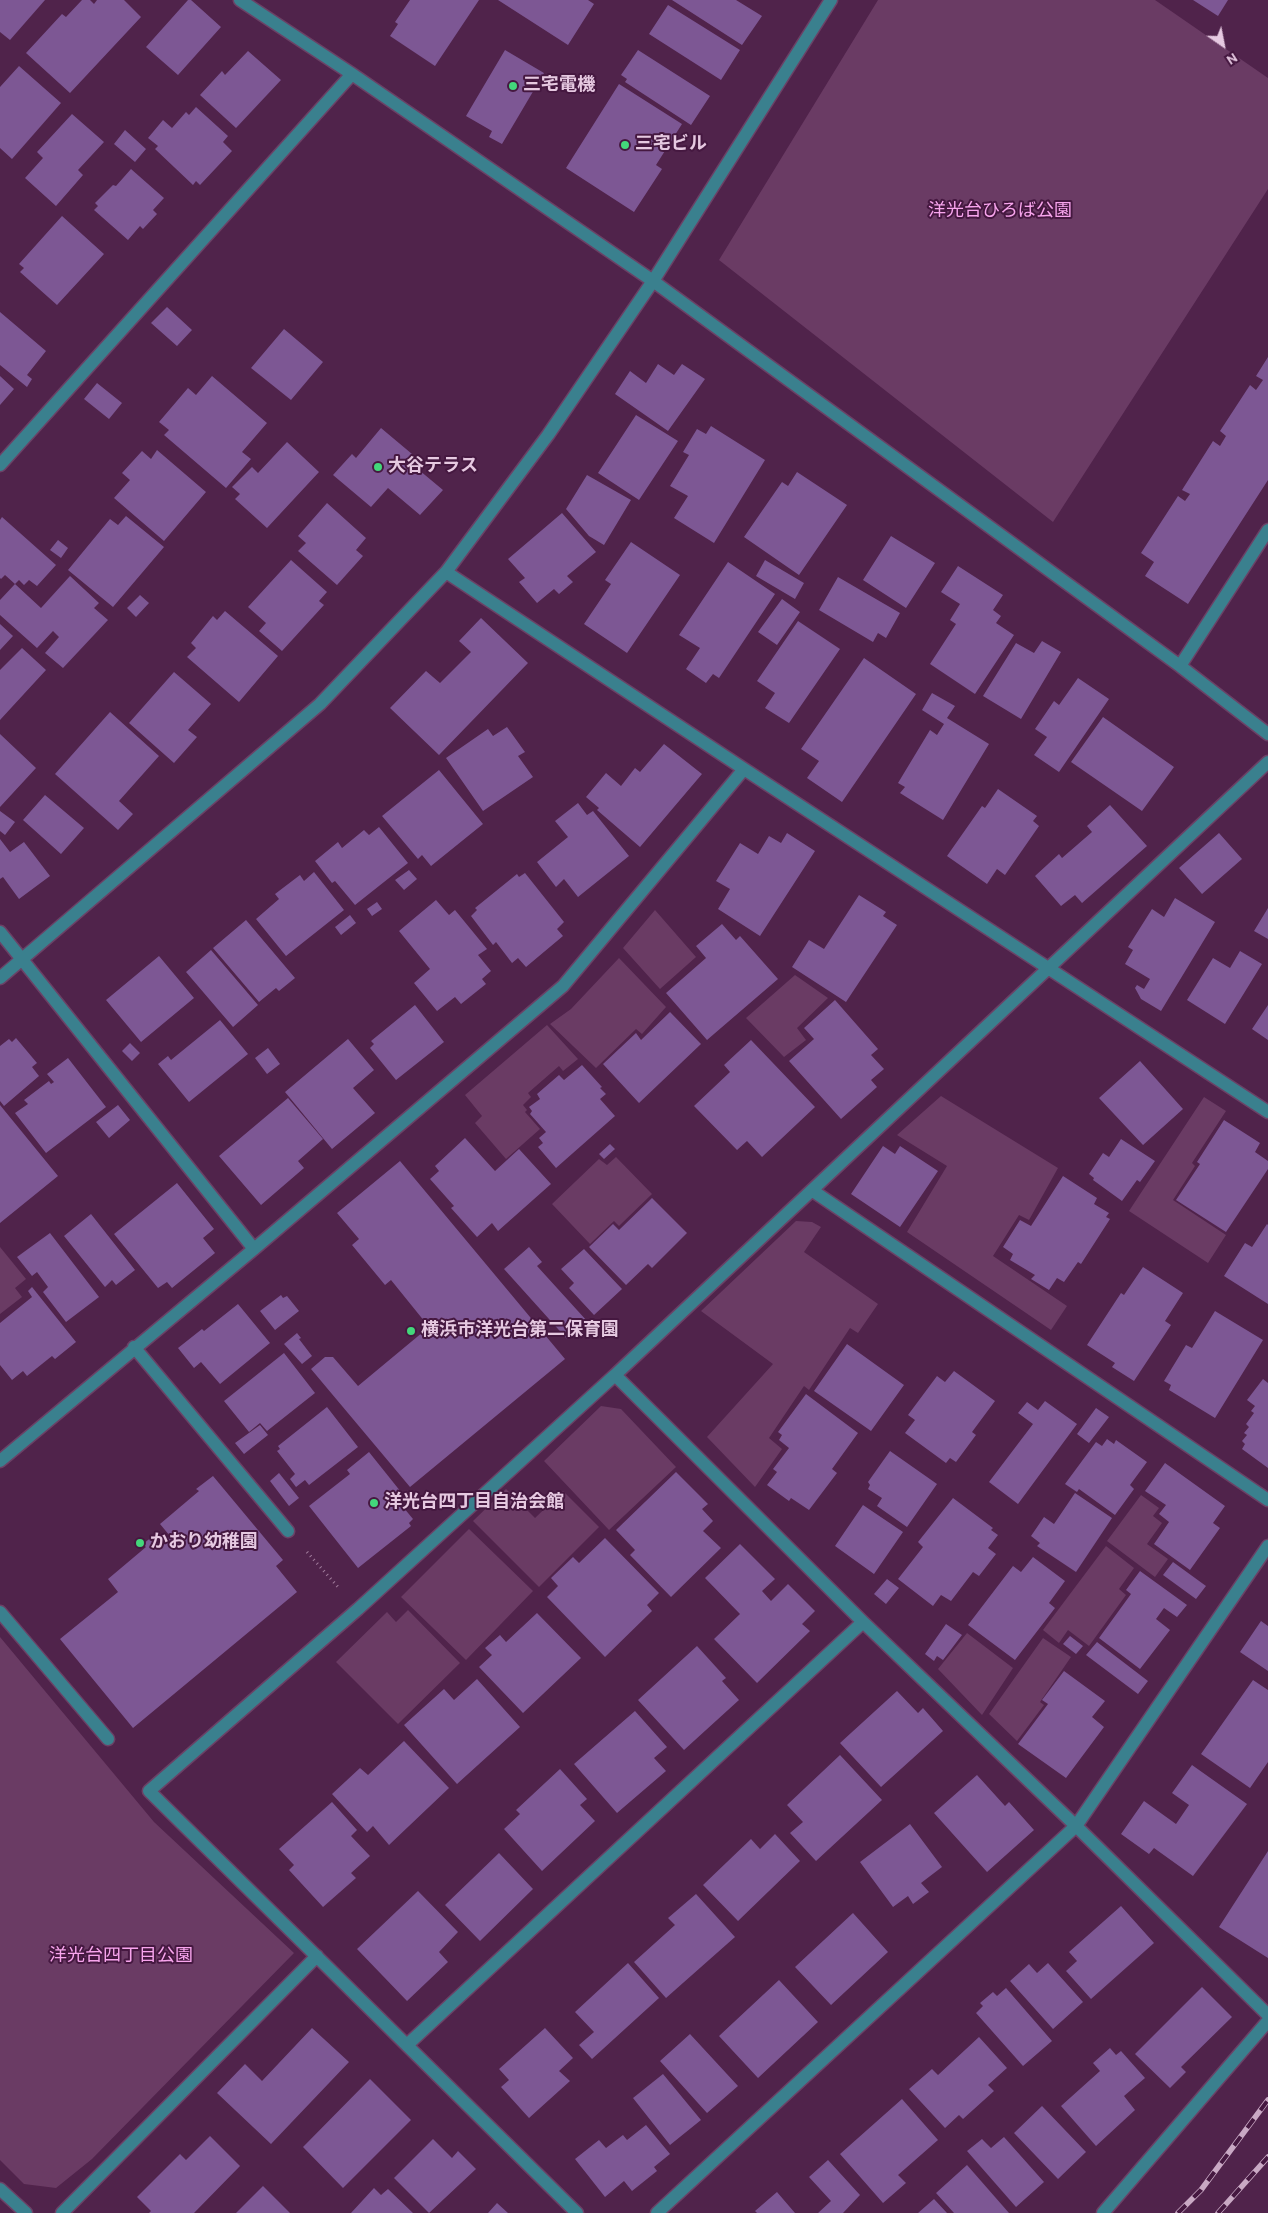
<!DOCTYPE html>
<meta charset="utf-8">
<style>
body{margin:0}
#map{position:relative;width:1268px;height:2213px;overflow:hidden;background:#50234b;font-family:Overpass,sans-serif}
canvas{display:block}
.north{position:absolute;left:1198px;top:20px;width:50px;height:50px;-webkit-text-stroke:4px #451840;paint-order:stroke;rotate:147deg;font-size:14px;font-weight:700;line-height:20px;text-align:center;color:#e6c9e1}
.north::after{content:'';display:block;margin:auto;width:18px;height:22px;background:#e6c9e1;clip-path:polygon(50% 0,100% 100%,50% 72%,0 100%)}
</style>
<div id="map">
<canvas width="1268" height="2213"></canvas>
<div class="north">N</div>
</div>
<script>
const g = document.querySelector('canvas').getContext('2d');
g.lineJoin = 'round';
function paint(path, color) {
  g.fillStyle = color;
  g.fill(path, 'evenodd');
}
function stroke(path, color, width, dash) {
  g.strokeStyle = color;
  g.lineWidth = width;
  g.lineCap = dash ? 'butt' : 'round';
  g.setLineDash(dash || []);
  g.stroke(path);
}
function write(font, color, halo, rows, align = 'center') {
  g.font = font + ' Overpass,"Noto Sans JP",sans-serif';
  g.lineWidth = 4;
  g.setLineDash([]);
  g.textBaseline = 'middle';
  g.strokeStyle = halo;
  g.fillStyle = color;
  for (const [text, x, y, turn = 0] of rows) {
    g.save();
    g.translate(x, y);
    g.rotate((+turn || 0) * Math.PI / 180);
    g.textAlign = isNaN(turn) ? turn : align;
    if (halo) g.strokeText(text, 0, 0);
    g.fillText(text, 0, 0);
    g.restore();
  }
}
paint(new Path2D(`
 M878,0H1155L1268,78V189L1053,522L719,260Z
 M655,910L696,957L660,989L623,948Z
 M619,958L666,1007L642,1034L636,1029L596,1068L550,1024L571,1009Z
 M795,975L828,998L797,1028L806,1040L784,1057L746,1018Z
 M547,1025L578,1059L563,1071L559,1066L528,1093L531,1097L523,1105L527,1110L525,1112L540,1129L506,1159L475,1123L482,1116L465,1095Z
 M941,1096L1058,1168L1029,1220L1019,1215L993,1256L1067,1306L1051,1330L907,1232L947,1166L897,1135Z
 M1204,1097L1226,1111L1192,1163L1195,1166L1173,1200L1226,1235L1208,1263L1129,1211Z
 M616,1157L652,1194L619,1226L614,1221L590,1244L552,1204L599,1159L607,1165Z
 M796,1221L812,1222L821,1227L804,1252L878,1304L858,1333L850,1328L809,1390L804,1386L769,1438L782,1449L755,1487L707,1437L773,1364L701,1311Z
 M0,1247L26,1279L15,1288L22,1297L0,1314Z
 M601,1406L621,1409L676,1467L609,1530L544,1461Z
 M506,1489L535,1518L563,1491L599,1527L539,1587L473,1521Z
 M1141,1495L1159,1508L1153,1516L1162,1523L1147,1544L1168,1559L1155,1577L1107,1541Z
 M469,1529L533,1591L466,1660L401,1597Z
 M1106,1546L1134,1568L1119,1589L1126,1595L1089,1646L1068,1630L1059,1643L1043,1630Z
 M408,1610L460,1663L398,1724L336,1662L387,1612L396,1622Z
 M967,1633L1013,1668L982,1715L938,1669Z
 M0,1637L154,1822L294,1953L92,2159L56,2188L24,2184L0,2160Z
 M1043,1638L1071,1657L1040,1702L1044,1705L1017,1741L989,1714Z`), '#6a3b64');
paint(new Path2D(`
 M0,0H45L10,40L0,32Z
 M82,0H90L94,4L97,0H124L141,17L70,93L26,53L62,14L66,17Z
 M188,0H191L221,27L178,75L146,47Z
 M410,0H479L435,66L390,36L398,24L395,22Z
 M498,0H588L594,4L568,45Z
 M672,0H736L762,16L742,45Z
 M1193,0H1228L1218,16Z
 M668,5L740,50L721,80L649,34Z
 M505,50L544,73L502,144L489,137L492,131L466,116Z
 M638,50L710,96L691,125L625,82L627,79L621,75Z
 M248,51L281,80L236,128L200,95L222,71L225,75Z
 M19,66L61,103L12,159L0,148V87Z
 M619,84L682,124L656,165L662,169L634,212L566,168Z
 M196,107L228,136L223,142L232,151L200,185L196,181L193,185L155,149L158,146L148,138L163,120L172,128L186,112L189,115Z
 M72,114L104,142L78,170L83,175L56,206L25,178L43,158L37,152Z
 M125,130L146,149L135,162L114,144Z
 M131,169L164,198L153,210L157,214L143,229L140,226L128,240L94,210L98,206L95,203L113,185L116,186Z
 M62,216L104,254L57,305L20,272L24,268L19,264Z
 M167,307L192,330L177,346L151,323Z
 M0,312L46,351L27,375L32,379L27,387L0,365Z
 M284,329L323,362L291,400L251,368Z
 M1268,357V480L1188,604L1145,576L1154,562L1141,553L1178,496L1185,501L1190,494L1182,490L1213,441L1220,446L1226,436L1220,431L1250,385L1256,390L1263,380L1256,376Z
 M658,364L674,375L682,364L705,379L668,431L615,394L630,371L646,383Z
 M0,376L14,389L0,405Z
 M212,376L267,423L242,452L251,459L226,488L164,435L169,430L159,422L188,388L196,395Z
 M97,383L122,403L109,419L84,399Z
 M636,415L678,441L639,500L598,473Z
 M711,426L765,460L714,543L674,518L688,496L670,486L689,455L683,452L697,429L706,434Z
 M381,428L412,454L407,460L443,490L420,515L388,488L371,507L333,475L352,454L356,458Z
 M287,442L319,472L267,528L235,499L240,494L232,487L252,467L258,473Z
 M157,450L206,492L164,541L114,498L130,480L122,473L142,451L151,459Z
 M797,472L847,505L799,575L744,537L782,482L788,486Z
 M587,475L631,500L604,545L589,536L566,509Z
 M327,503L366,538L356,550L363,556L337,585L298,551L306,543L298,536Z
 M562,513L596,552L567,576L573,582L559,594L554,589L537,603L519,582L525,578L508,559Z
 M126,516L164,547L113,607L68,570L110,519L118,525Z
 M2,517L56,565L37,586L29,580L24,585L19,580L15,584L5,575L1,579L0,578V520Z
 M891,536L935,563L906,608L863,580Z
 M58,540L68,548L61,558L50,550Z
 M631,542L680,575L627,653L584,624L611,584L605,580Z
 M291,560L327,592L319,601L324,605L282,651L259,631L266,623L248,607Z
 M765,560L804,583L795,599L756,576Z
 M728,562L775,594L719,678L713,674L706,683L686,669L700,648L679,635Z
 M958,566L1003,595L993,610L1001,616L996,623L1014,635L975,694L930,664L956,624L950,620L960,604L941,592Z
 M70,576L99,603L94,608L108,620L63,668L45,653L59,637L53,631L37,648L0,615V600L15,584L41,608Z
 M838,577L900,613L886,638L878,633L873,642L819,610Z
 M140,595L149,603L136,617L127,608Z
 M782,599L800,612L777,645L758,632Z
 M225,611L278,656L239,702L187,657L196,648L191,643L213,616L217,620Z
 M481,618L528,663L439,755L390,708L426,671L440,683L471,652L459,641Z
 M798,621L840,649L789,723L765,708L775,693L757,681Z
 M0,624L13,636L0,650Z
 M1042,641L1061,652L1021,719L983,696L1016,643L1034,653Z
 M22,648L46,670L0,720V670Z
 M864,658L916,694L842,802L807,778L819,761L801,749Z
 M174,672L211,704L188,730L197,737L174,763L129,723Z
 M1078,678L1109,699L1059,772L1034,755L1047,737L1035,729L1054,701L1059,705Z
 M932,693L955,706L947,718L989,744L943,820L900,793L905,787L898,783L930,730L937,735L944,724L922,710Z
 M110,712L159,756L119,801L133,814L118,830L55,774Z
 M1103,717L1174,767L1142,811L1071,762Z
 M507,727L525,752L518,756L533,777L483,811L446,758L488,729L493,736Z
 M0,734L36,768L0,807Z
 M664,744L702,774L640,847L597,810L599,808L586,797L606,773L621,786L635,768L640,772Z
 M439,770L483,824L431,866L422,855L418,859L382,816Z
 M998,789L1037,816L1033,821L1039,826L1005,875L997,869L987,884L947,856L982,806L985,808Z
 M45,795L84,828L61,854L23,820Z
 M578,803L587,815L593,811L629,856L578,897L564,879L556,887L537,862L568,837L555,821Z
 M1110,805L1147,846L1082,903L1075,895L1061,906L1035,876L1059,854L1062,858L1092,832L1087,826Z
 M0,811L15,822L5,835L0,831Z
 M379,827L408,863L355,905L335,881L332,883L315,861L338,842L342,848L364,830L369,835Z
 M787,833L815,851L760,936L718,909L730,889L716,881L740,843L758,854L769,836L781,843Z
 M1219,833L1242,859L1202,894L1179,868Z
 M0,839L10,852L24,842L50,876L19,899L3,877L0,879Z
 M409,870L417,879L404,890L395,880Z
 M314,872L344,910L286,956L256,919L279,899L275,894L300,875L304,881Z
 M525,873L564,922L557,929L563,936L526,967L518,958L512,963L496,942L493,945L471,916L477,910L475,908L517,874L519,877Z
 M859,895L886,912L883,916L897,925L846,1002L792,967L809,940L824,949Z
 M1175,898L1215,922L1161,1011L1141,999L1135,988L1137,985L1144,989L1150,979L1125,964L1133,950L1128,947L1152,909L1164,917Z
 M436,900L449,915L455,910L487,949L478,955L491,971L482,979L486,984L461,1004L455,997L437,1011L414,983L430,969L399,931Z
 M377,902L382,909L372,916L367,909Z
 M1268,908V939L1254,931Z
 M350,915L356,923L341,935L335,927Z
 M246,920L295,978L279,991L276,988L259,1002L213,948Z
 M722,924L736,940L740,936L778,979L707,1040L666,993L706,958L696,946Z
 M211,950L258,1005L233,1027L186,972Z
 M1240,951L1262,964L1225,1024L1187,1000L1213,958L1230,968Z
 M159,956L194,998L141,1042L106,1000Z
 M835,1000L878,1049L871,1055L884,1069L871,1080L877,1087L841,1119L789,1061L814,1039L804,1028Z
 M415,1005L444,1042L396,1080L370,1048L374,1044L371,1041Z
 M1268,1005V1040L1252,1029Z
 M670,1012L701,1044L639,1103L603,1064L636,1033L641,1040Z
 M220,1020L248,1054L189,1102L158,1064L168,1056L171,1060Z
 M16,1038L37,1063L32,1067L39,1076L4,1106L0,1101V1046L9,1039L12,1042Z
 M348,1039L374,1070L353,1088L375,1113L332,1149L285,1092Z
 M751,1040L815,1107L762,1157L747,1141L737,1150L694,1106L730,1072L724,1065Z
 M130,1043L140,1053L132,1061L122,1051Z
 M268,1048L280,1064L267,1074L255,1058Z
 M68,1058L106,1107L46,1153L15,1113L28,1104L24,1100L49,1081L51,1084L54,1082L47,1074Z
 M1140,1061L1183,1109L1143,1145L1099,1098Z
 M582,1065L602,1087L600,1088L606,1094L600,1099L615,1116L556,1168L538,1147L543,1143L539,1138L546,1132L530,1114L532,1111L529,1107L540,1099L537,1094L559,1075L564,1080Z
 M288,1098L323,1139L298,1161L304,1168L261,1205L219,1156Z
 M0,1105L58,1176L0,1223Z
 M118,1105L130,1120L109,1138L96,1122Z
 M1224,1120L1260,1143L1255,1152L1268,1161V1169L1226,1232L1176,1200L1200,1164L1197,1162Z
 M465,1138L495,1171L519,1149L551,1184L498,1231L492,1223L477,1237L451,1208L454,1206L430,1179L439,1171L435,1166Z
 M1121,1139L1155,1161L1140,1182L1137,1180L1122,1201L1093,1180L1094,1178L1089,1174L1103,1153L1109,1157Z
 M610,1144L615,1149L604,1159L599,1154Z
 M883,1146L895,1154L900,1146L938,1171L900,1227L851,1194Z
 M400,1161L565,1359L410,1487L311,1369L325,1357H333L358,1386L429,1327L391,1280L385,1285L352,1245L359,1239L337,1213Z
 M1063,1176L1097,1198L1094,1204L1109,1213L1106,1217L1110,1219L1081,1264L1078,1262L1064,1282L1057,1278L1049,1290L1031,1279L1035,1275L1010,1260L1013,1254L1003,1247L1020,1220L1031,1226Z
 M177,1183L214,1229L203,1238L215,1253L172,1288L167,1282L158,1288L114,1234Z
 M652,1198L687,1233L652,1268L648,1264L626,1285L589,1247L613,1224L619,1230Z
 M91,1214L135,1270L116,1285L112,1280L105,1287L64,1236Z
 M1267,1224L1268,1225V1304L1224,1276L1245,1243L1252,1247Z
 M50,1233L99,1297L66,1322L43,1292L48,1287L37,1272L32,1276L17,1257Z
 M529,1247L542,1262L537,1266L587,1321L567,1339L504,1269Z
 M584,1249L622,1289L594,1315L569,1288L574,1283L561,1269Z
 M1143,1267L1183,1293L1165,1321L1171,1325L1134,1381L1112,1367L1115,1363L1087,1345L1121,1293L1124,1295Z
 M32,1287L76,1342L55,1359L52,1356L27,1376L23,1371L12,1380L0,1365V1323L32,1297L28,1291Z
 M281,1295L283,1298L287,1296L299,1311L275,1330L260,1311Z
 M238,1304L270,1343L220,1384L201,1362L194,1368L178,1348L202,1329L204,1331Z
 M1215,1311L1263,1340L1215,1418L1169,1390L1171,1385L1164,1381L1186,1345L1192,1348Z
 M297,1333L301,1338L299,1339L312,1356L302,1364L284,1344Z
 M847,1344L904,1385L871,1431L814,1391Z
 M284,1353L315,1393L267,1431L260,1423L249,1432L224,1401Z
 M954,1371L995,1401L972,1432L976,1435L956,1462L950,1458L946,1463L905,1433L915,1420L908,1415L937,1376L945,1382Z
 M1263,1379L1268,1383V1468L1242,1449L1245,1444L1242,1441L1247,1435L1244,1433L1249,1427L1246,1424L1254,1413L1251,1411L1255,1406L1247,1400Z
 M806,1394L858,1433L832,1469L837,1473L809,1510L791,1498L789,1501L767,1485L777,1472L773,1469L789,1448L779,1440L782,1435L778,1432Z
 M1045,1401L1077,1424L1018,1504L989,1482L1033,1424L1018,1413L1027,1402L1038,1410Z
 M327,1407L358,1447L309,1485L305,1480L296,1487L290,1479L295,1474L277,1451L280,1449L278,1446Z
 M1096,1408L1109,1417L1089,1443L1077,1434Z
 M260,1425L268,1435L244,1454L235,1443Z
 M1107,1439L1114,1444L1116,1440L1147,1462L1130,1485L1134,1489L1115,1515L1079,1489L1077,1492L1065,1484L1096,1442L1102,1446Z
 M890,1451L937,1484L907,1527L877,1506L882,1498L868,1489L870,1485L868,1482Z
 M369,1452L401,1492L394,1496L413,1519L409,1523L411,1526L358,1568L309,1506L350,1474L347,1470Z
 M1165,1463L1225,1506L1213,1523L1220,1528L1190,1570L1154,1544L1169,1522L1159,1514L1166,1505L1145,1491Z
 M676,1472L708,1504L702,1509L713,1521L703,1531L721,1548L671,1597L630,1555L635,1550L616,1530Z
 M279,1473L299,1498L289,1506L270,1481Z
 M213,1476L283,1560L276,1566L297,1592L133,1728L60,1639L118,1592L108,1579L146,1547L143,1544L158,1532L165,1540L170,1536L160,1524L199,1491L196,1489Z
 M1075,1493L1112,1518L1076,1572L1037,1546L1040,1543L1031,1536L1044,1517L1054,1524Z
 M953,1498L993,1528L991,1530L998,1535L988,1548L996,1554L979,1576L973,1572L951,1601L941,1595L933,1606L898,1579L923,1547L918,1542Z
 M863,1505L903,1532L874,1574L835,1546Z
 M605,1538L659,1593L647,1605L652,1611L605,1657L547,1597L558,1586L551,1578L573,1557L579,1563Z
 M740,1544L775,1579L762,1591L771,1601L788,1584L815,1611L802,1624L810,1631L757,1683L714,1639L740,1614L705,1578Z
 M1033,1557L1065,1581L1049,1603L1055,1608L1015,1660L968,1625L1013,1566L1021,1572Z
 M1173,1562L1206,1586L1196,1599L1163,1575Z
 M1140,1571L1187,1605L1177,1617L1164,1608L1156,1619L1170,1630L1140,1669L1099,1638L1131,1594L1126,1590Z
 M887,1579L899,1588L886,1604L874,1594Z
 M537,1613L581,1658L523,1713L479,1667L492,1655L485,1648L500,1635L506,1642Z
 M1261,1621L1268,1626V1671L1240,1652Z
 M946,1624L962,1635L943,1660L937,1656L934,1661L925,1654Z
 M1070,1636L1083,1646L1076,1654L1063,1644Z
 M1097,1642L1148,1681L1138,1694L1086,1655Z
 M697,1646L726,1678L722,1681L739,1700L684,1750L638,1700Z
 M1064,1671L1105,1701L1092,1717L1104,1727L1066,1778L1018,1744L1048,1704L1042,1700Z
 M477,1679L520,1727L457,1784L404,1725L444,1689L454,1700Z
 M1253,1680L1268,1690V1762L1250,1788L1201,1754Z
 M897,1691L918,1713L923,1708L943,1731L881,1787L840,1743Z
 M635,1711L667,1747L654,1758L666,1771L617,1813L574,1764Z
 M404,1741L449,1788L389,1845L373,1826L367,1832L332,1794L360,1768L368,1775Z
 M840,1755L882,1800L816,1861L790,1833L803,1822L787,1805Z
 M1192,1765L1247,1804L1193,1876L1154,1848L1149,1854L1121,1834L1144,1801L1176,1824L1189,1805L1172,1793Z
 M560,1769L587,1799L580,1805L595,1821L542,1871L504,1829L520,1814L516,1810Z
 M977,1775L1005,1806L1009,1802L1034,1830L987,1872L934,1813Z
 M332,1802L357,1830L351,1836L370,1856L351,1873L356,1878L323,1907L289,1870L294,1865L279,1849Z
 M910,1824L942,1867L921,1883L929,1892L913,1904L908,1896L893,1907L860,1862Z
 M775,1834L800,1861L738,1921L703,1885L751,1839L760,1849Z
 M1268,1851V1958L1219,1927Z
 M499,1853L533,1889L480,1941L445,1905Z
 M418,1891L458,1932L439,1952L448,1962L407,2001L357,1949Z
 M696,1894L735,1937L666,1998L634,1962L675,1925L668,1918Z
 M1121,1906L1154,1943L1091,1999L1066,1971L1077,1961L1069,1952Z
 M853,1913L888,1952L831,2005L795,1967Z
 M628,1963L659,1998L592,2059L579,2045L594,2032L575,2012Z
 M1048,1963L1083,2002L1053,2029L1010,1981L1029,1964L1037,1973Z
 M779,1980L818,2022L758,2078L719,2036Z
 M1202,1987L1232,2017L1181,2067L1186,2072L1170,2088L1135,2054Z
 M1006,1988L1052,2041L1023,2066L976,2013L983,2006L980,2003L993,1992L997,1996Z
 M312,2028L349,2062L271,2144L217,2093L245,2064L262,2081Z
 M545,2028L573,2058L559,2071L570,2081L529,2118L501,2087L509,2080L499,2069Z
 M690,2034L738,2086L707,2113L660,2061Z
 M979,2037L1007,2068L988,2085L994,2091L963,2119L959,2115L945,2128L909,2089L932,2069L938,2075Z
 M1110,2048L1116,2055L1121,2051L1145,2078L1124,2096L1135,2110L1096,2146L1061,2106L1100,2071L1093,2063Z
 M663,2074L701,2120L670,2145L633,2098Z
 M370,2079L411,2120L343,2188L303,2147Z
 M902,2099L938,2140L898,2175L906,2183L883,2203L840,2154Z
 M1042,2106L1086,2152L1058,2179L1014,2133Z
 M646,2125L670,2154L654,2167L657,2171L632,2191L624,2181L605,2197L575,2159L599,2140L606,2148L623,2135L627,2140Z
 M210,2136L240,2166L194,2213H149L151,2211L137,2197L180,2154L186,2160Z
 M1004,2137L1044,2182L1016,2207L967,2151L982,2139L991,2148Z
 M433,2139L452,2158L458,2151L476,2169L429,2213L394,2178Z
 M828,2160L860,2195L843,2213H818L831,2201L809,2177Z
 M967,2165L1009,2213H954L936,2193Z
 M263,2186L290,2213H236Z
 M374,2188L381,2195L388,2189L413,2213H351Z
 M777,2192L795,2213H757L755,2211Z
 M934,2199L947,2213H918Z
 M497,2203L508,2213H488Z`), '#7d5794');
const minor = new Path2D(`
 M240,0L352,74L653,281L1180,666L1268,734
 M0,465L352,74
 M446,572L744,769
 M1180,666L1268,530
 M1268,762C1049,965 834,1172 615,1375L863,1622L1076,1826L1268,2015
 M0,932L254,1249
 M0,978L320,704L446,572L548,435L653,281L831,0
 M813,1191L1268,1500
 M134,1347L288,1531
 M0,1461L254,1249L563,986L744,769L1268,1112
 M0,1612L108,1739
 M407,2045L863,1622
 M0,2189L26,2213
 M62,2213L317,1956
 M577,2213L149,1791L358,1609L615,1375
 M657,2213L1076,1826L1268,1546
 M1103,2213L1268,2021`);
stroke(minor, '#6b4166', 15);
stroke(new Path2D(`
 M307,1552L339,1588`), '#a17c9c', 3, [1, 4]);
stroke(minor, '#3a808e', 12);
const rail = new Path2D(`
 M1178,2213L1201,2190L1268,2100
 M1218,2213L1268,2157`);
stroke(rail, '#c9a9c4', 5.5);
stroke(rail, '#451840', 4, [11]);
for (const [x, y, r, color] of [
 [513,86,5,"#43d77b"],
 [625,145,5,"#43d77b"],
 [378,467,5,"#43d77b"],
 [411,1331,5,"#43d77b"],
 [374,1503,5,"#43d77b"],
 [140,1543,5,"#43d77b"]
]) {
  const dot = new Path2D();
  dot.arc(x, y, r, 0, 2 * Math.PI);
  g.fillStyle = color;
  g.fill(dot);
  stroke(dot, '#451840', 2);
}
write('bold 18px', '#e6c9e1', '#451840', [
 ["三宅電機",523,86],
 ["三宅ビル",635,145],
 ["大谷テラス",388,467],
 ["横浜市洋光台第二保育園",421,1331],
 ["洋光台四丁目自治会館",384,1503],
 ["かおり幼稚園",150,1543]
], 'left');
write('18px', '#f8a5ed', '#451840', [
 ["洋光台ひろば公園",1000,212],
 ["洋光台四丁目公園",121,1957]
]);
</script>
